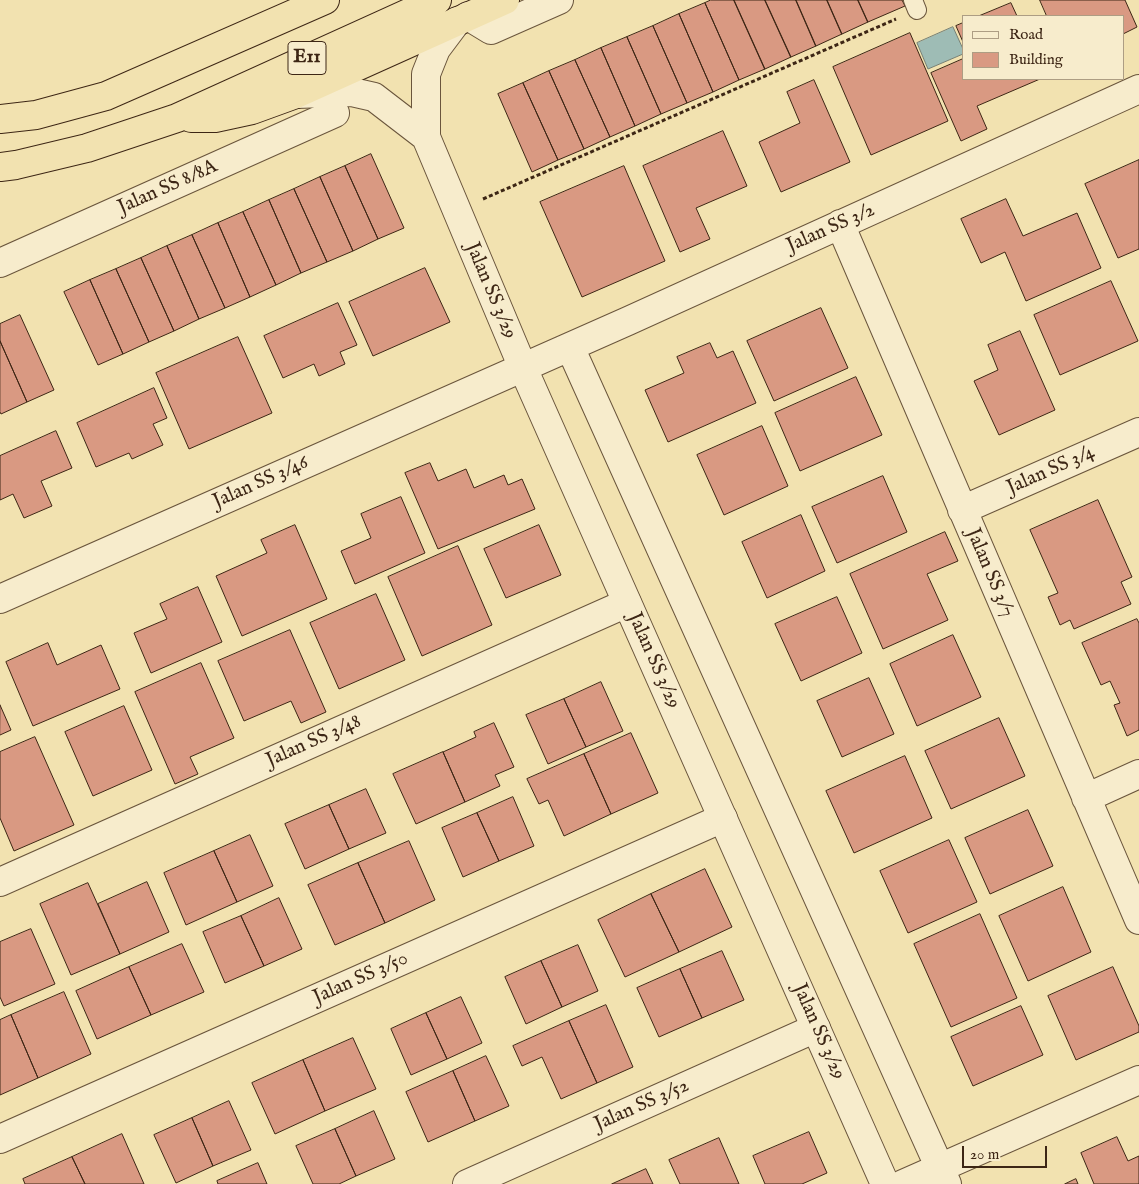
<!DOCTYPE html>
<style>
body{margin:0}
#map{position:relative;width:1139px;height:1184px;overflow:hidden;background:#f2e2b0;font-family:"IM FELL English",serif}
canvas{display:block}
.legend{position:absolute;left:962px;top:15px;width:162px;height:65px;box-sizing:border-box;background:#f7eccc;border:1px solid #ad9d83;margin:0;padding:6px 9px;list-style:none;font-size:15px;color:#3d2615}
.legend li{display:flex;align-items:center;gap:10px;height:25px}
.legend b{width:25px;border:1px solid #ad9d83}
.scale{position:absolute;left:962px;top:1146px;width:85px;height:22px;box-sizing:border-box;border:2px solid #3d2615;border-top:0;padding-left:6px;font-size:15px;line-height:18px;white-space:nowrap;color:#3d2615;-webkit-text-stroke:4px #f7eccc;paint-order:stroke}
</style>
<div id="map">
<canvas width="1139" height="1184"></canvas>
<ul class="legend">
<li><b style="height:6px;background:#f7eccc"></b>Road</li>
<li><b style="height:14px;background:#d99982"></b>Building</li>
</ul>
<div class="scale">20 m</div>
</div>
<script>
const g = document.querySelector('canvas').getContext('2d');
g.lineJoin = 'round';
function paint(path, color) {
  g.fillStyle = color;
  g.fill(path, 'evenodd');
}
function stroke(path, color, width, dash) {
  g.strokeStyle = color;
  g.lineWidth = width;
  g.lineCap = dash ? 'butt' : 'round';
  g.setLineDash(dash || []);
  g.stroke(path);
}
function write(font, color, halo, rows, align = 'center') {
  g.font = font + ' "IM FELL English",serif';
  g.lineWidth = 4.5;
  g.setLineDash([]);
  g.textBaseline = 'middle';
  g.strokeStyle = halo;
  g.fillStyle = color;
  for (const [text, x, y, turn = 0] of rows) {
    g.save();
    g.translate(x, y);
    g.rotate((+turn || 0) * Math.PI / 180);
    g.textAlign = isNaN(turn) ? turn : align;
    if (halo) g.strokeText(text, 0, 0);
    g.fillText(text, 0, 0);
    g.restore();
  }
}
const water = new Path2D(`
 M953,27L963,49V54L928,69L917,43Z`);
paint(water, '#9ebcb5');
stroke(water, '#778075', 1);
const building = new Path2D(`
 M711,0H734L765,69L739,80L705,3Z
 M734,0H765L791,57L765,69Z
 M765,0H796L816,46L791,57Z
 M796,0H827L842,34L816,46Z
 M827,0H858L868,22L842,34Z
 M858,0H902L905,6L868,22Z
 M1040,0H1125L1137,27L1123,34V16H1047Z
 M705,3L739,80L713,92L679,14Z
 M1011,3L1017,16H979Z
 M679,14L713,92L687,103L653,26Z
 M963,23V42L956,26Z
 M653,26L687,103L661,114L627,37Z
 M910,33L948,121L871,155L833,67Z
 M627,37L661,114L635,126L601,48Z
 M601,48L635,126L610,137L575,60Z
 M963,59V79H1040L977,106L987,129L961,141L931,73Z
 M575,60L610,137L584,149L549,71Z
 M549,71L584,149L558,160L523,83Z
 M814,80L850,162L781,192L759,142L800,123L787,92Z
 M523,83L558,160L532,172L498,94Z
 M723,131L747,186L696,208L710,239L680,252L643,166Z
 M371,154L404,228L378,239L345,166Z
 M1139,160V249L1118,258L1085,184Z
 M345,166L378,239L353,251L320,177Z
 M624,166L665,261L582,297L540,202Z
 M320,177L353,251L327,262L294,189Z
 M294,189L327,262L301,273L269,200Z
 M1006,199L1023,236L1077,213L1101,268L1026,301L1005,252L981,263L961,219Z
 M269,200L301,273L276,285L243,212Z
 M243,212L276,285L250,297L218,223Z
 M218,223L250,297L225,308L192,235Z
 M192,235L225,308L199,319L167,246Z
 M167,246L199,319L174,331L141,258Z
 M141,258L174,331L149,342L116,269Z
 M425,268L450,322L373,356L349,302Z
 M116,269L149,342L123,354L90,280Z
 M90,280L123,354L98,365L64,292Z
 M1111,281L1138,341L1060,375L1034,315Z
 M338,303L357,345L340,352L345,364L319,376L314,364L283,378L264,336Z
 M821,308L848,368L774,401L747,341Z
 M20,315L54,390L27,402L0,341V324Z
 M1020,331L1055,410L999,435L974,381L998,370L988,345Z
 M238,337L272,413L189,449L156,373Z
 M0,341L27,402L1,414L0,412Z
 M710,343L717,358L733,351L756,403L668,442L645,390L684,373L677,357Z
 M856,377L882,435L800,471L775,413Z
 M154,388L167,418L153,424L163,445L132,459L129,453L96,467L77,423Z
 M762,426L788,486L724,515L697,455Z
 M56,431L72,468L41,481L52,506L24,518L13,494L0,500V456Z
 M430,463L438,481L466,469L474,488L504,475L508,485L522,479L535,509L438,549L405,473Z
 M883,476L907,532L837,563L812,507Z
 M401,497L425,553L355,584L341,551L371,538L361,514Z
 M1098,500L1132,577L1121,582L1131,604L1074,629L1070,620L1060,625L1048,597L1058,593L1030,530Z
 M801,515L825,571L767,598L742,542Z
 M295,525L327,599L242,636L216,576L267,553L261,540Z
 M539,525L561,575L506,598L484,549Z
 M945,532L958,561L927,574L948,620L883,649L850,574Z
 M458,546L492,625L422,656L388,577Z
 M198,587L222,642L151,673L134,633L167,619L160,604Z
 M376,594L405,660L339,689L310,623Z
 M837,597L862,653L801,681L775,624Z
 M1137,619L1139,623V730L1127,736L1114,705L1120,703L1110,681L1101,685L1082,643Z
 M290,630L326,712L301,723L291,701L244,721L218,661Z
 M953,635L981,697L917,726L890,664Z
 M48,643L57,665L101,645L120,689L33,726L6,662Z
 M201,663L234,738L190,757L198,774L175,784L135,692Z
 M869,678L894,734L842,757L817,701Z
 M601,682L623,731L586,747L564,699Z
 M564,699L586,747L548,764L526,715Z
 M0,705L11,730L0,735Z
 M124,706L152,770L93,796L65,732Z
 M999,718L1025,776L951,809L925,751Z
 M494,723L514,767L495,775L500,786L465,802L443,752L476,737L474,732Z
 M631,733L658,793L611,814L584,754Z
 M35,737L74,825L14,851L0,818V752Z
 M443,752L465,802L416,824L393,774Z
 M584,754L611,814L564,836L548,800L539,804L527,779Z
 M905,756L932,818L854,853L826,791Z
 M366,789L386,833L349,849L329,805Z
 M513,797L534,846L499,861L477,813Z
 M329,805L349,849L305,869L285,824Z
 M1028,810L1053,866L990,894L965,838Z
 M477,813L499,861L463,877L442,828Z
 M250,835L273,886L237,902L214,851Z
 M949,840L977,902L908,933L880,871Z
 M409,841L435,900L385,923L358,863Z
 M214,851L237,902L186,925L164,873Z
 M358,863L385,923L335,945L308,885Z
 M705,869L732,927L679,952L651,894Z
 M147,882L169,932L120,954L98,904Z
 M88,883L120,954L71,975L40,904Z
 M1063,887L1091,952L1028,981L999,916Z
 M651,894L679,952L625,977L598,920Z
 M279,898L302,949L264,966L241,916Z
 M980,914L1017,998L951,1027L914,944Z
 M241,916L264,966L225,983L203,932Z
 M31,929L55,984L4,1006L0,997V942Z
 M182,944L204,992L151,1015L129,967Z
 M578,945L598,991L562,1007L541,961Z
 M722,951L744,1000L702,1018L680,969Z
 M541,961L562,1007L526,1024L505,977Z
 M129,967L151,1015L97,1039L76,991Z
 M1113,967L1139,1026V1032L1076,1060L1048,996Z
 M680,969L702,1018L659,1037L637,988Z
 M64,992L91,1054L38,1078L11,1015Z
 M461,997L482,1043L447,1059L426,1013Z
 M606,1005L633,1067L597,1083L569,1021Z
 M1021,1006L1043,1055L973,1086L951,1037Z
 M426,1013L447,1059L411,1075L391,1029Z
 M11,1015L38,1078L0,1095V1020Z
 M569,1021L597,1083L561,1099L542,1057L522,1066L513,1046Z
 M353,1038L376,1089L325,1111L303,1060Z
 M486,1056L509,1106L475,1121L453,1071Z
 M303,1060L325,1111L275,1134L252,1083Z
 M453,1071L475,1121L428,1142L406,1092Z
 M229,1101L251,1150L213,1166L192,1118Z
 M374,1111L395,1159L356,1176L335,1129Z
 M192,1118L213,1166L176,1183L154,1135Z
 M335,1129L356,1176L339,1184H313L296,1146Z
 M809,1132L827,1173L802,1184H765L753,1156Z
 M122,1134L144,1184H85L72,1157Z
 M1117,1137L1128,1161L1139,1156V1184H1094L1081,1153Z
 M719,1138L739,1184H680L669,1160Z
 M72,1157L85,1184H25L23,1179Z
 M258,1163L267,1184H218L217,1181Z
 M646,1169L653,1184H612Z
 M1076,1179L1078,1184H1065Z`);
paint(building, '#d99982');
stroke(building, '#3d2615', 1);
const service = new Path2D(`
 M913,0L917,10`);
const minor = new Path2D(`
 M468,16L491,30L559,0
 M840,224L1139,920
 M0,263L335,113
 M570,347L947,1184
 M962,510L1139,432
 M0,599L628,321L1139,89
 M1086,798L1139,774
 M0,882L627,603
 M0,1139L723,818
 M467,1184L816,1028
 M903,1184L1139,1080`);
const tertiary = new Path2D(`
 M457,21L436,49L426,74V137L523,368L885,1184
 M297,94L352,92L374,97L426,137`);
const motorway = new Path2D(`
 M191,118H215L252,110L296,94L505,0
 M0,119L36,115L106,96L325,0
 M0,167L16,165L87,148L177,118L437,0`);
stroke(service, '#6a553c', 20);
stroke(minor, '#6a553c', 30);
stroke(tertiary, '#6a553c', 30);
stroke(motorway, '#3d2615', 30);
stroke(new Path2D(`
 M483,199L896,19`), '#3d2615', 3, [4, 2.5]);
stroke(service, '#f7eccc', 18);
stroke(minor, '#f7eccc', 28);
stroke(tertiary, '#f7eccc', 28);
stroke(motorway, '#f2e2b0', 28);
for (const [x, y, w] of [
 [307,58,38]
]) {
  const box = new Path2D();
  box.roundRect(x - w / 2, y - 16.5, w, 33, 4);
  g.fillStyle = '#f7eccc';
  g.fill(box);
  stroke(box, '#3d2615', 1);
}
write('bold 19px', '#3d2615', null, [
 ["E11",307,58]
]);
write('20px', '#3d2615', '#f7eccc', [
 ["Jalan SS 8/8A",168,188,-24],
 ["Jalan SS 3/2",831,229,-24],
 ["Jalan SS 3/29",490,291,67],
 ["Jalan SS 3/4",1051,471,-24],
 ["Jalan SS 3/46",261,483,-24],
 ["Jalan SS 3/7",989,573,67],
 ["Jalan SS 3/29",653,661,66],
 ["Jalan SS 3/48",314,742,-24],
 ["Jalan SS 3/50",361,979,-24],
 ["Jalan SS 3/29",818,1032,66],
 ["Jalan SS 3/52",642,1106,-24]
]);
</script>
